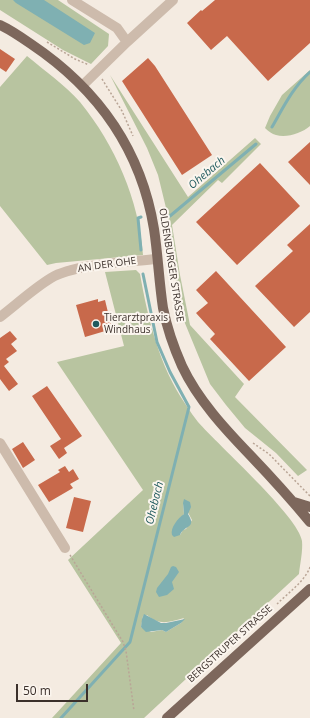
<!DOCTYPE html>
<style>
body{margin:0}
#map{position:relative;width:310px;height:718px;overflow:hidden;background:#f4ebe1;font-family:"Open Sans",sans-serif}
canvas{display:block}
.scale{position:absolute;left:16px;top:684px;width:72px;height:18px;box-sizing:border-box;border:2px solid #3b302b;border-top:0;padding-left:5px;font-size:12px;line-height:14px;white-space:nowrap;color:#3b302b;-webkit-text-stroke:3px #fbf5ee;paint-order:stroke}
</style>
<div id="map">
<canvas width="310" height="718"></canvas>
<div class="scale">50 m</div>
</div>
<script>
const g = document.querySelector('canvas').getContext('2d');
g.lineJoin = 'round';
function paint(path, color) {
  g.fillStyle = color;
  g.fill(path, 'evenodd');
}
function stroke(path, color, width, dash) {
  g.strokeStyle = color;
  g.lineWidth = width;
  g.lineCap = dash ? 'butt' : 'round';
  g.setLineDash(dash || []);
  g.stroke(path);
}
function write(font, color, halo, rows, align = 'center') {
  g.font = font + ' "Open Sans",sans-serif';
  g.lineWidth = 4;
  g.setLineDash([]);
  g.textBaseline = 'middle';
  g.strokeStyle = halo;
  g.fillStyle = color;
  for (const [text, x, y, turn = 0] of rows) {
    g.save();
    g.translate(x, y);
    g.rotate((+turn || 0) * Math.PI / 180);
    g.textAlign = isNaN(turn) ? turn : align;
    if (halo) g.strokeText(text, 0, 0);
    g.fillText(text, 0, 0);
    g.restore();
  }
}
paint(new Path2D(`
 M0,0H58L109,34L108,46L91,64L63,50L0,10Z
 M27,56C45,71 65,85 80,102C115,145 139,200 143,255L56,263L47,265L0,206V87Z
 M310,70V126C302,133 287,138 276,135C272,134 268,131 265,128L270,116L282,95Z
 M110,75L188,197L255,138L261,144L222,183L218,180L172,225L180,275L190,325L244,384L235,397L307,470L298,476L276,453L245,428L226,405L210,384L182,316L177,289L167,212L158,175L147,148Z
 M136,270L140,274C148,319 159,366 186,405C190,411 194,417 198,422C218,445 299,517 302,541C303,551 300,564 299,574L144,718H52L121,643L68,560L143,490L57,362L124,346L105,272ZM183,503L192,520L186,529L183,530L180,535L176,523L184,514ZM147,615C159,626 170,622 184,618L181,623L166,632L162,630L151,632L141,627L143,616Z`), '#b8c4a0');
paint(new Path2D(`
 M13,0H44L95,33L90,43L84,45L16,3Z
 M184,499L190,502L191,507L188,514C197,529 185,524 180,535L174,537L172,535C170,528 178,518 184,514L183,503Z
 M173,566L176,567L179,572L172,582L174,589L167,595L159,597L156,592L157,588L168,574L171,567Z
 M144,614L161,623H166L185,619L181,623L166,632L162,630L146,632L141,627L142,619Z`), '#7fb0b2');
stroke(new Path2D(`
 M272,127C283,108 293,87 310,72
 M170,216L256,144
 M141,217L138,218L141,250
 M61,718L130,642L189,407L170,372L157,342L143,274`), '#7fb0b2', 3);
paint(new Path2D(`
 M215,0H310V43L268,81L227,36L211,50L187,23L201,10L202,11Z
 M0,49L15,59L6,72L0,68Z
 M148,58L155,66L212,155L182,175L122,81Z
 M310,142V185L288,162Z
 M260,163L300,206L237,265L196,222Z
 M310,224V312L294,327L255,286L293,251L287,245Z
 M216,271L286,347L249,381L210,339L215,334L196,313L208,303L196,290Z
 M98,299V302L105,300L112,329L85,337L76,305Z
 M10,331L17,339L11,344L17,351L6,359L9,362L4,366L18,384L9,391L0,379V338Z
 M47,386L82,436L64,448L67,453L59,459L50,446L61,439L32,396Z
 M23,442L35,460L23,468L12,449Z
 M65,466L69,472L73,469L79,479L70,484L73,488L49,502L38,485L60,472L58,470Z
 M74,497L91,501L83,532L66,528Z`), '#c8694b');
stroke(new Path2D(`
 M47,42L75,59L89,65
 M102,79L122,111L133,136
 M253,443L269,454L310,496
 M70,555L123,642L126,651L134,711
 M277,604C288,593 305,581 310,567`), '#b9a596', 1.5, [2, 2]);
stroke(new Path2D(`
 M72,0L117,28L127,42
 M83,85L127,42L173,0
 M0,317C17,304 33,289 51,278C74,264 129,262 156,259
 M0,443L65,548`), '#cdbbac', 10);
stroke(new Path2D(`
 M0,25C11,30 21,37 31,44C98,89 141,149 154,229C158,255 159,282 163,308C167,328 174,348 182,366C198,400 225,429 251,456C271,477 291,499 310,522
 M294,502L310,507
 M167,718L310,589`), '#7d675c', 10);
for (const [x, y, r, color] of [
 [96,324,4,"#1f5a5e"]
]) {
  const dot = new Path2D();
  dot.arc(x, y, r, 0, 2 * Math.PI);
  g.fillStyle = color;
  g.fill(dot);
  stroke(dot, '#fbf5ee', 1.5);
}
write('10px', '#3b302b', '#fbf5ee', [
 ["AN DER OHE",107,265,-8],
 ["OLDENBURGER STRASSE",171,265,81],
 ["BERGSTRUPER STRASSE",230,644,-42]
]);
write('10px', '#3b302b', '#fbf5ee', [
 ["Tierarztpraxis",104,318],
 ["Windhaus",104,330]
], 'left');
write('italic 11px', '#1f5a5e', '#fbf5ee', [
 ["Ohebach",207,173,-40],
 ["Ohebach",155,503,-76]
]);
</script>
